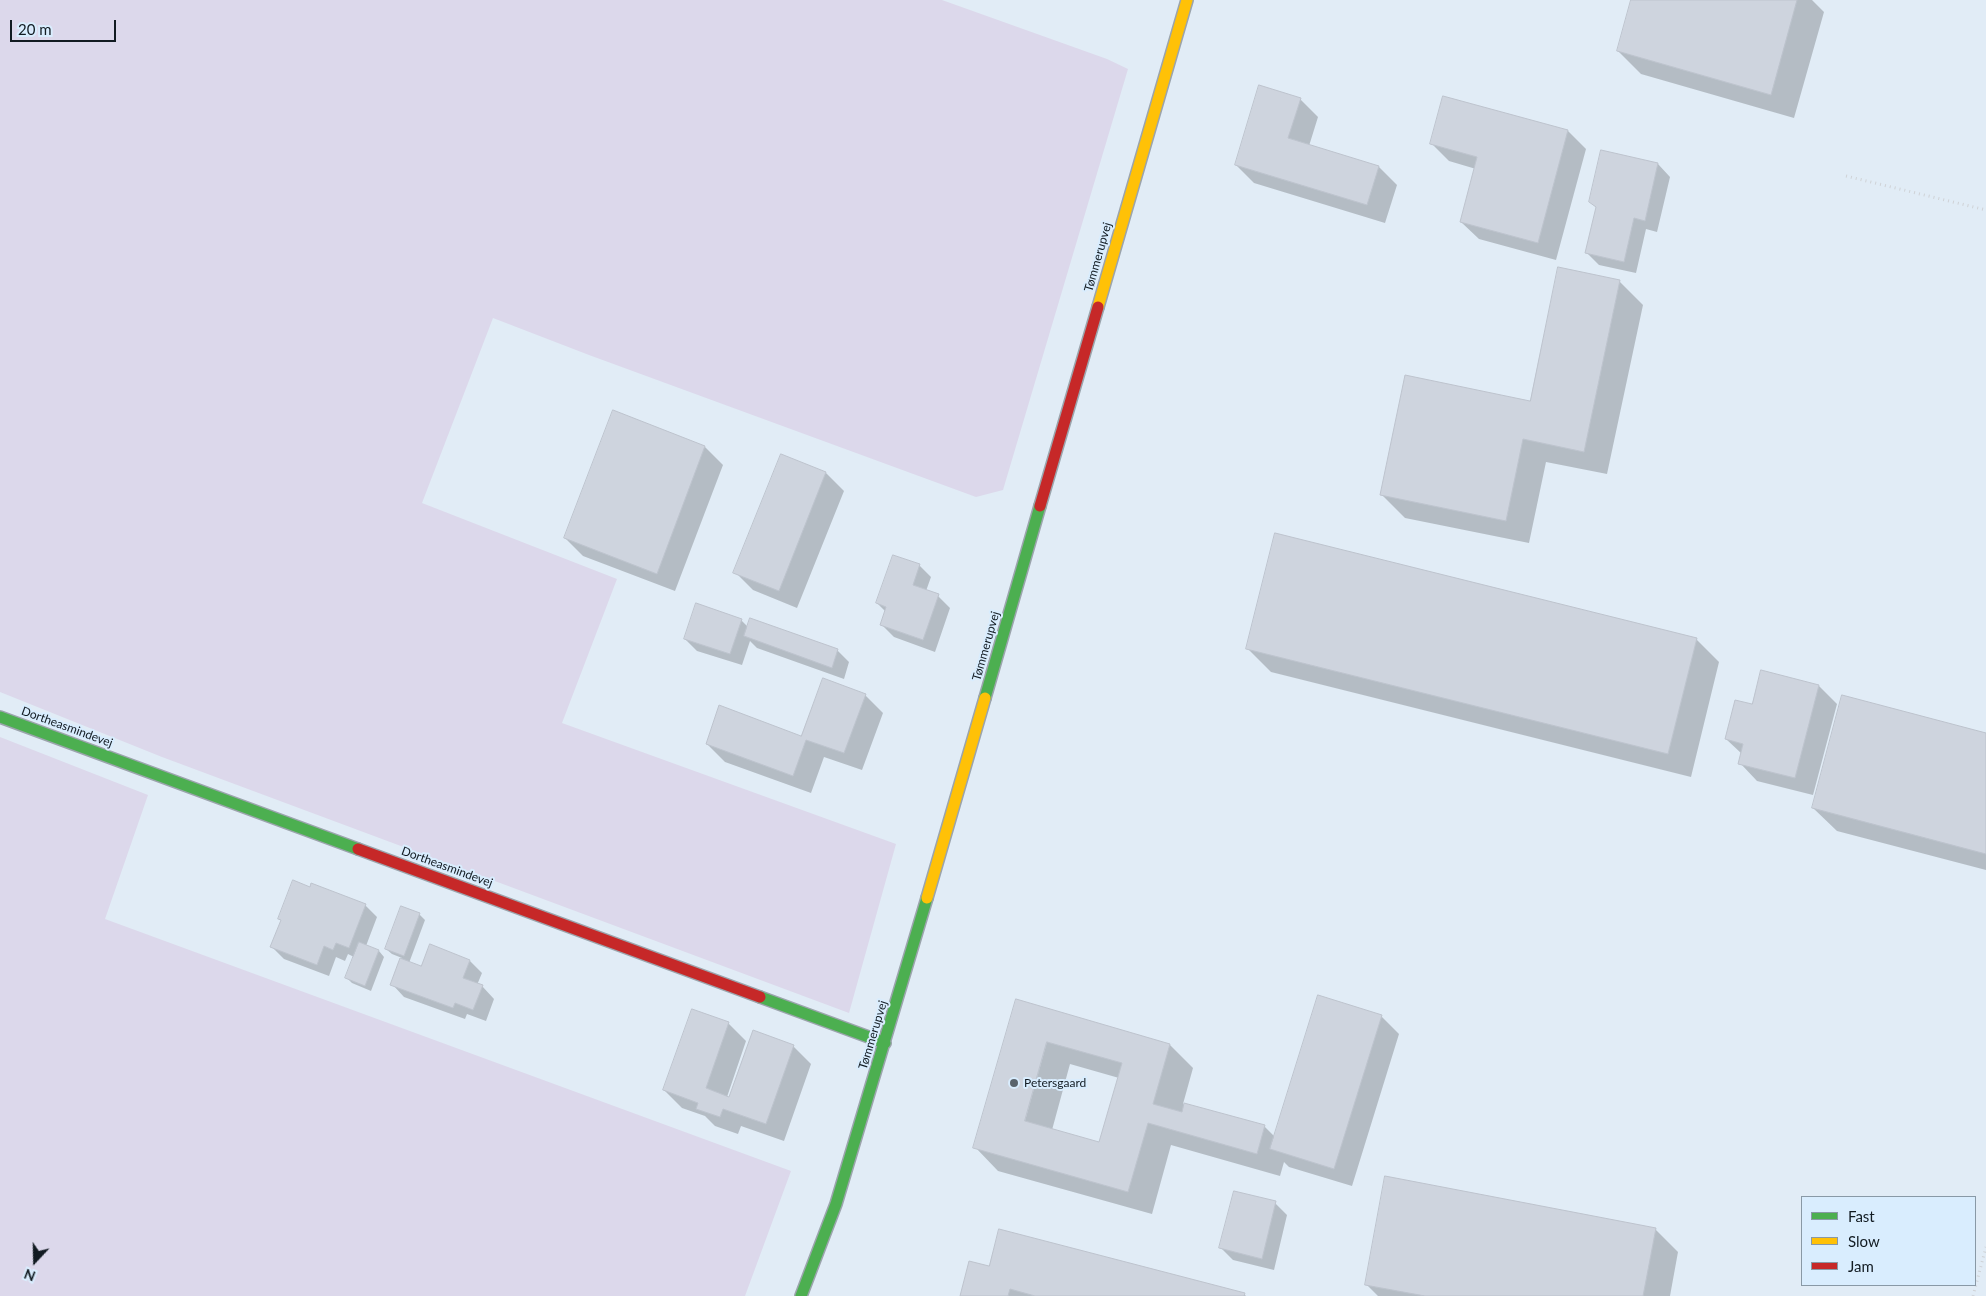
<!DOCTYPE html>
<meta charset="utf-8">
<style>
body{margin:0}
#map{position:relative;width:1986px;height:1296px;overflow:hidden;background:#e1ecf6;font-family:Lato,sans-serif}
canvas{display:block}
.legend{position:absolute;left:1801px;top:1196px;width:175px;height:90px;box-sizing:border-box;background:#d9edfe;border:1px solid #8999a6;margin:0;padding:6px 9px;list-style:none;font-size:15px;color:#121b22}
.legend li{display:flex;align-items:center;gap:10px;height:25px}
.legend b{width:25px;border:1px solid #8999a6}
.north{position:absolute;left:10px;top:1236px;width:50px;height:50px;-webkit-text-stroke:4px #d9edfe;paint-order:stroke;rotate:201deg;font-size:14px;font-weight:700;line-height:20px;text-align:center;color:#121b22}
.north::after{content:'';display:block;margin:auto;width:18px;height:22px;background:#121b22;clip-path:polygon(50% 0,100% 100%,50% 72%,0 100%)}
.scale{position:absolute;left:10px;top:20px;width:106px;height:22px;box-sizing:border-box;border:2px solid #121b22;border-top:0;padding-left:6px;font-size:15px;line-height:18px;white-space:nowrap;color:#121b22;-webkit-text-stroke:4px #d9edfe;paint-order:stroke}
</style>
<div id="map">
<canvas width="1986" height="1296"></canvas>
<ul class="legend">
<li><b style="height:6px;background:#4caf50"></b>Fast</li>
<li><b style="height:6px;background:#ffc107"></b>Slow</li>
<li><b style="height:6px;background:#c62828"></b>Jam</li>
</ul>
<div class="north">N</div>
<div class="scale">20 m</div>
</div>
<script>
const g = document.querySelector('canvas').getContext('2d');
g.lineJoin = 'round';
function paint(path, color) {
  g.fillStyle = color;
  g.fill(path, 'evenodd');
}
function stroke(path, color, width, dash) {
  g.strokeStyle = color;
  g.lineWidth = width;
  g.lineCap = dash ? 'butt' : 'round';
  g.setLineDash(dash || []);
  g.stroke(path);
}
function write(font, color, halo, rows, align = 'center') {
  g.font = font + ' Lato,sans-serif';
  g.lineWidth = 4;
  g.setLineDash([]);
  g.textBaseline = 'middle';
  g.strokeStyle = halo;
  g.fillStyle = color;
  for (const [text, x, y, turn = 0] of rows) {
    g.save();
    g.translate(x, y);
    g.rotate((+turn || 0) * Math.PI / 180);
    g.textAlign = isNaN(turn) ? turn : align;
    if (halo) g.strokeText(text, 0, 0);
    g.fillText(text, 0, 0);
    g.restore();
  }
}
paint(new Path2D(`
 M0,0H942L1107,59L1128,69L1003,490L976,497L589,355L493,318L422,503L617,579L562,723L896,844L849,1013L162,757L0,692Z
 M0,737L148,795L105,919L791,1171L745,1296H0Z`), '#dcd8eb');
paint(new Path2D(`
 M1632,0H1812L1824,12L1794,118L1641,74L1618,51Z
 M1443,97L1568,131L1586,149L1556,260L1479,239L1461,222L1476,169L1449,161L1431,143Z
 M1300,99L1318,117L1309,146L1379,167L1397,185L1385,223L1254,183L1236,165Z
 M1602,152L1658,164L1670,177L1657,232L1646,229L1636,273L1599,265L1587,253L1597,208L1590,202Z
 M1619,281L1643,305L1607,474L1546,462L1529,543L1405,518L1381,494L1531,403Z
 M613,412L705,447L723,465L675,591L583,556L565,538Z
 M826,473L844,491L797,608L753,590L735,572Z
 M919,565L931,577L926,591L938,596L950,608L935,652L894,637L882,625L886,612L877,603Z
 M741,620L748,627L837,650L849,662L844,679L757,648L750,641L742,665L697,651L685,639Z
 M1696,639L1719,662L1691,777L1271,672L1248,649Z
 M1819,686L1837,704L1813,795L1757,781L1740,763L1742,754L1726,739L1753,706Z
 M865,695L883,713L862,770L824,757L811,793L725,762L707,744L802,737Z
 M1986,734V870L1837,831L1813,808Z
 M365,905L377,917L366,946L379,951L384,957L371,991L352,983L346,977L354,957L348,954L345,961L336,957L329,976L284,959L272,947L282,921L280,919Z
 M419,914L425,920L409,963L422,968L470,961L482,973L477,985L482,986L494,999L486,1021L467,1014L465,1019L404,997L392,984L402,958L392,954L386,949Z
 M1017,1001L1170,1045L1193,1068L1183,1104L1264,1126L1275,1137L1381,1016L1399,1034L1352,1186L1289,1167L1284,1162L1280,1176L1171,1145L1152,1214L998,1171L975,1147ZM1070,1064L1119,1078L1100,1143L1052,1130Z
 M728,1023L746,1041L727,1097L730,1098L793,1046L811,1064L784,1141L741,1126L738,1134L715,1126L705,1116L682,1108L664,1090Z
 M1275,1203L1287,1215L1274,1270L1233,1260L1221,1248Z
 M1655,1229L1678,1252L1670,1296H1378L1366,1284Z
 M990,1267L1244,1294L1246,1296H962Z`), '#0003');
const building = new Path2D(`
 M1631,0H1797L1771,95L1617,51Z
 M1259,85L1301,98L1288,138L1379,166L1367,205L1235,165Z
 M1443,96L1568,130L1538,243L1460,222L1477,157L1430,144Z
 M1601,150L1658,163L1645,221L1634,218L1624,262L1585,253L1596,207L1589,202Z
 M1558,267L1620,280L1584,452L1523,439L1506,521L1380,495L1405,375L1530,401Z
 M613,410L705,446L657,574L564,538Z
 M781,454L826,472L779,591L733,573Z
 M1275,533L1697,638L1668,754L1246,649Z
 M893,555L920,564L913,585L939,594L923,640L880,625L886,607L876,603Z
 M696,603L742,619L730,654L684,639Z
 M750,618L838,649L832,668L744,636Z
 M1761,670L1819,685L1795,778L1738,764L1743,744L1725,739L1735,700L1752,704Z
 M823,678L866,694L844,753L806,740L793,776L706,744L719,705L801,736Z
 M1842,695L1986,733V854L1812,808Z
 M293,880L310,887L311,883L366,904L349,948L336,943L333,950L324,946L317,965L270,947L281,920L278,919Z
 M401,906L420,913L404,956L385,949Z
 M359,942L379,950L365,986L345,978Z
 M430,944L470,960L463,978L483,985L473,1010L455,1003L453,1008L390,985L400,958L421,966Z
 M1318,995L1382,1015L1334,1169L1270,1149Z
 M1016,999L1170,1044L1153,1104L1182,1112L1184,1103L1265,1125L1257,1154L1148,1123L1128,1192L973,1148ZM1047,1042L1122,1063L1099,1142L1025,1121Z
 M692,1009L729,1022L706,1088L729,1097L753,1030L794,1045L766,1124L723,1109L720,1117L696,1109L698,1103L663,1090Z
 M1385,1176L1656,1228L1643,1296H1425L1365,1285Z
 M1234,1191L1276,1201L1262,1259L1219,1248Z
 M999,1229L1245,1293L1244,1296H1035L1010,1289L1008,1296H960L969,1261L989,1266Z`);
paint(building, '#ced4de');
stroke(building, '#bdc3cd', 1);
const fast = new Path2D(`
 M985,698L1040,506
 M0,717L358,849
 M760,997L885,1043
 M801,1296L836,1204L927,898`);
const slow = new Path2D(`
 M1098,307L1187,0
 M927,898L985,698`);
const jam = new Path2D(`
 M1040,506L1098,307
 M358,849L760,997`);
stroke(fast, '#9ba4ac', 14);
stroke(slow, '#9ba4ac', 14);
stroke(jam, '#9ba4ac', 14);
stroke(new Path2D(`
 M1846,176L1986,210
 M1973,1296L1986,1247`), '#cfd2d6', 3, [1, 4]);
stroke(fast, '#4caf50', 11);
stroke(slow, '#ffc107', 11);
stroke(jam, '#c62828', 11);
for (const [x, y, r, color] of [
 [1014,1083,5,"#5a646c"]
]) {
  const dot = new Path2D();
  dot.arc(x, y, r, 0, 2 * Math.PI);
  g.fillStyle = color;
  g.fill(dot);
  stroke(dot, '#d9edfe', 2);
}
write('12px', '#121b22', '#d9edfe', [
 ["Tømmerupvej",1098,257,-74],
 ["Tømmerupvej",986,646,-74],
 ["Dortheasmindevej",67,727,20],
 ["Dortheasmindevej",447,867,20],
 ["Tømmerupvej",873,1035,-73]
]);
write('12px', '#121b22', '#d9edfe', [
 ["Petersgaard",1024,1083]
], 'left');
</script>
